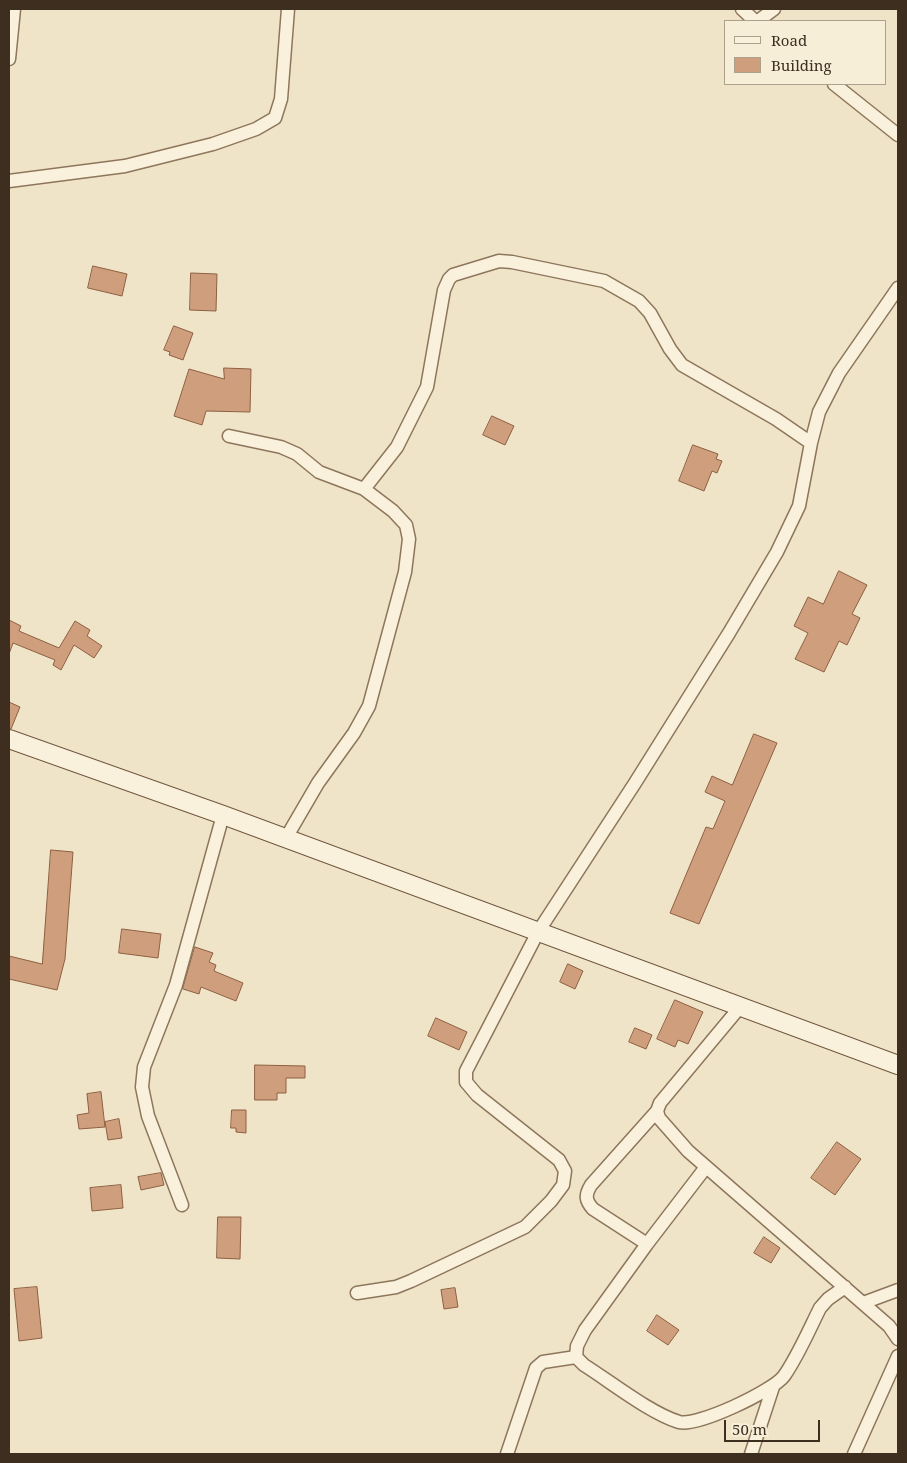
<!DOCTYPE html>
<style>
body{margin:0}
#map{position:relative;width:907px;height:1463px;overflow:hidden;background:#f0e4c8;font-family:"Noto Serif",serif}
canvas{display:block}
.frame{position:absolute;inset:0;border:10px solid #3d2e20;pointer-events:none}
.legend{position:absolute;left:724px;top:20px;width:162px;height:65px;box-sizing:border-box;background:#f7eed8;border:1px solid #ada18e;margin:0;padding:6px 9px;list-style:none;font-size:15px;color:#3d2e20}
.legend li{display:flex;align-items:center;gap:10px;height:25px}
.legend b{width:25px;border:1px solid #ada18e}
.scale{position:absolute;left:724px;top:1420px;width:96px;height:22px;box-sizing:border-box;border:2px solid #3d2e20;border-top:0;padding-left:6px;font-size:15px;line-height:18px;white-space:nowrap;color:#3d2e20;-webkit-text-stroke:4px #f7eed8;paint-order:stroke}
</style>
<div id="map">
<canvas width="907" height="1463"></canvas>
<div class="frame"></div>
<ul class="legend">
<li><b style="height:6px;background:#faf1dc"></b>Road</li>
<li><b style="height:14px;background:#cf9f7d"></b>Building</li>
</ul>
<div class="scale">50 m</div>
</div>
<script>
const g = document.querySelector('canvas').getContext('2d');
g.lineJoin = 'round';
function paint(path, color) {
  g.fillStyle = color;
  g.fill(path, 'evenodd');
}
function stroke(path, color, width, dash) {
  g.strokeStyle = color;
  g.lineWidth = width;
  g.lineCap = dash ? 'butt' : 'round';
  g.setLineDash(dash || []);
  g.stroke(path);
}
const building = new Path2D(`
 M93,266L127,274L122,296L88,288Z
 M191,273L217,274L216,311L190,310Z
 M174,326L193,333L183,360L169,355L170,352L164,350Z
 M224,368L251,369L250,412L206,411L202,425L174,416L189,369L224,379Z
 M492,416L514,426L505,445L483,435Z
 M693,445L718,454L716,459L722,461L717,473L712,471L704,491L679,481Z
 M839,571L867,585L852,614L860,618L847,645L839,641L824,672L795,659L808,633L794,626L808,597L823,604Z
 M9,620L21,626L19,631L59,648L75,621L90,630L87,636L102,646L94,658L74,645L61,670L53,665L55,660L13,643L9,654Z
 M9,702L20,707L11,729H9Z
 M754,734L777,743L699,924L670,913L706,827L713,829L725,801L705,792L712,776L732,785Z
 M51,850L73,852L65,959L57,990L9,979V956L42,964Z
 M122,929L161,934L158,958L119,953Z
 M195,947L213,953L209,962L216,965L214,971L243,983L236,1001L201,987L199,994L183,989Z
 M568,964L583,971L575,989L560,982Z
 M675,1000L703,1012L688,1044L678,1040L675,1047L657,1039Z
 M436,1018L467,1032L459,1050L428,1036Z
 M635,1028L652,1035L646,1049L629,1042Z
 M255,1065L305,1066V1078H286V1093H277V1100H255Z
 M101,1092L105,1127L79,1129L77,1115L89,1113L87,1094Z
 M232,1110H246V1133L236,1132V1128H231Z
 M119,1119L122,1138L108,1140L105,1122Z
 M837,1142L861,1159L835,1195L811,1178Z
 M161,1173L164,1185L141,1190L138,1177Z
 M121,1185L123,1208L92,1211L90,1188Z
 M218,1217H241L240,1259L217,1258Z
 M764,1237L780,1248L771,1263L754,1253Z
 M37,1287L42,1338L19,1341L14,1289Z
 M455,1288L458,1307L444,1309L441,1290Z
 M657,1315L679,1330L668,1345L647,1331Z`);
paint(building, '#cf9f7d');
stroke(building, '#8d5f41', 1);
const street = new Path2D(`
 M742,9L755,21
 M758,21L774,9
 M9,59L14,9
 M834,84L898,135
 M9,181L125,166L213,144L256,129L275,118L281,99L288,9
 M229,436L281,447L297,454L319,472L364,489L393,511L406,525L409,539L405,572L369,706L354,733L318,783L286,838
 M364,489L397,447L427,387L444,290L449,279L453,275L499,261L512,262L604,281L639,301L650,313L670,349L682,365L776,419L811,443
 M740,1007L660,1103L657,1111L659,1118L688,1151L889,1326L898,1339
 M706,1167L647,1244L585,1330L577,1346L576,1357L584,1365C611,1382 650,1413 679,1422C697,1427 773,1391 784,1376C798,1356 809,1330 820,1308L828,1299L845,1287
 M182,1205L148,1116L142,1087L144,1067L176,985L223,815
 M647,1244L593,1209C585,1200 585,1195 591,1185L657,1111
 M357,1293L396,1287L411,1281L525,1227L551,1201L563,1185L565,1171L559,1160L477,1095L466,1082V1071L538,932L635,783L729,633L777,552L799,506L811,443L819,412L839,373L898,288
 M863,1303L898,1290
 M507,1454L536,1368L543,1362L576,1357
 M751,1454L773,1387
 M854,1454L898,1356`);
const secondary = new Path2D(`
 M9,739L223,815L898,1065`);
stroke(street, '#8d765c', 15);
stroke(secondary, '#6f573f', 20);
stroke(street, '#faf1dc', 12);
stroke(secondary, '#faf1dc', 18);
</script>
